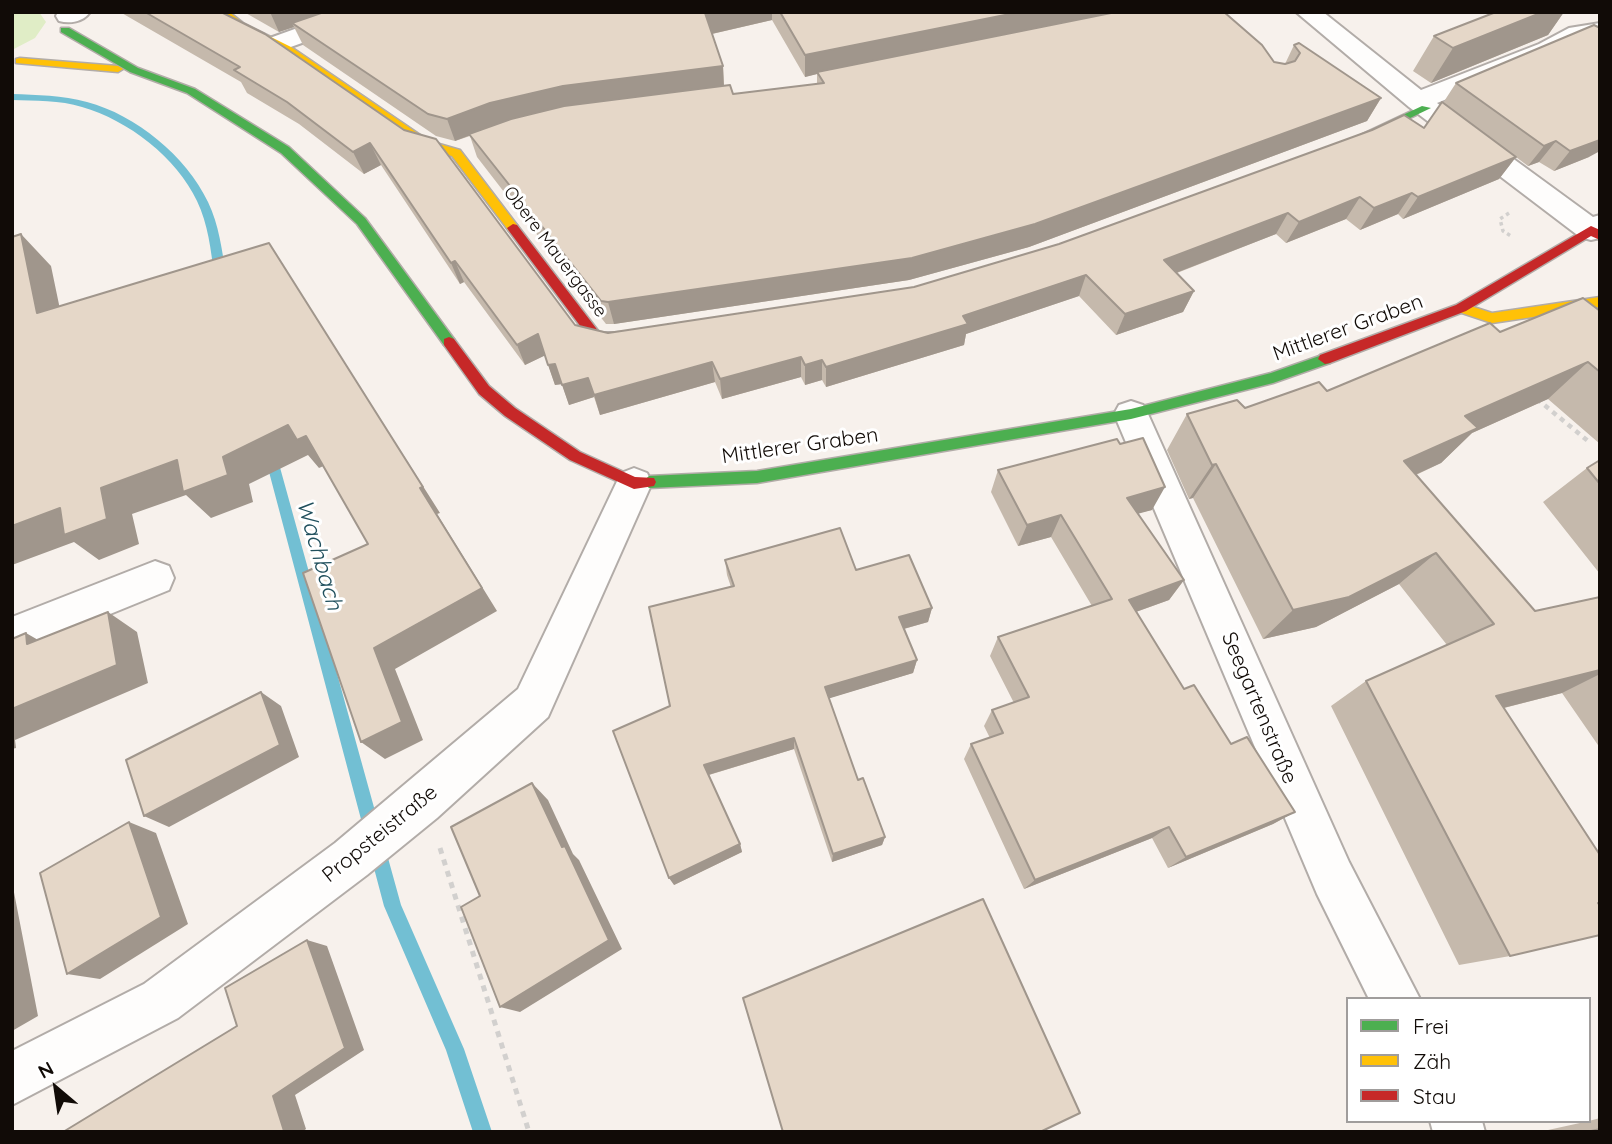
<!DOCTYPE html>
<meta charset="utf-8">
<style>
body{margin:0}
#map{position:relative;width:1612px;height:1144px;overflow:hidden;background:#f7f1ec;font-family:Quicksand,sans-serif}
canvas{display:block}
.frame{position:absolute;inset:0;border:14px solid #110b07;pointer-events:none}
.legend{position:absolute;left:1346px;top:997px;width:245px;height:126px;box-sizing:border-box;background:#fff;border:2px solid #a09d9c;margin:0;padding:9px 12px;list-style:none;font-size:21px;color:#110b07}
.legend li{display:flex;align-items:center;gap:14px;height:35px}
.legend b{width:35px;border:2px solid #a09d9c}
.north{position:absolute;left:21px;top:1053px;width:70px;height:70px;-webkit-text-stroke:5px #fff;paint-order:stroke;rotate:331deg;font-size:19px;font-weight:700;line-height:28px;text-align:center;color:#110b07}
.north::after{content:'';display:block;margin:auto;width:24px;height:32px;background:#110b07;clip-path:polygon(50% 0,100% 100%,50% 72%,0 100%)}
</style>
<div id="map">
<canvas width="1612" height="1144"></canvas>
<div class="frame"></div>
<ul class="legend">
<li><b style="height:9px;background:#4caf50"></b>Frei</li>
<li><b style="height:9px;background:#ffc107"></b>Zäh</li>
<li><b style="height:9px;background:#c62828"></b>Stau</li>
</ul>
<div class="north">N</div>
</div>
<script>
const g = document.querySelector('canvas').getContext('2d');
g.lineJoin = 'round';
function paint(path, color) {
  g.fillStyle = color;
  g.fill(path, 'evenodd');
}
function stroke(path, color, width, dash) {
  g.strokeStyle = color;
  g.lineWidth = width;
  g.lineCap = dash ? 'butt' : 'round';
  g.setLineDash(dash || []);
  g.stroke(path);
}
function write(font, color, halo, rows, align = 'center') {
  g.font = font + ' Quicksand,sans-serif';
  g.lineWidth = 6;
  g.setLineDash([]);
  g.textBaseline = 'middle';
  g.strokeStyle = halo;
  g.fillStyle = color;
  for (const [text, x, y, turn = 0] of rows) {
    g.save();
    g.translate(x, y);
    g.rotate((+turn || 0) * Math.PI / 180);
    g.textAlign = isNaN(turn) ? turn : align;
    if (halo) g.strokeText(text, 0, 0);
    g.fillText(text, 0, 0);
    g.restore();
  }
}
paint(new Path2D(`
 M12,12H39L46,22L35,38L12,50Z`), '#e0edc6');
paint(new Path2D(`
 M12,94C37,95 62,95 87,102C136,115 186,156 208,202C219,225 222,250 226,275L224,278L220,279L214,275C211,250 208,224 197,201C177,158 128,120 82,107C60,100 35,101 12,100Z
 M270,448L276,453L401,905L464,1049L492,1132H473L446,1050L384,906L264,453Z`), '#72bfd3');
const street = new Path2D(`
 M58,12H90C83,22 70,24 59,21L56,16Z
 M342,12H378L375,17L285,49L276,52L267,49L263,44L267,39Z
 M1296,12H1323L1421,90L1539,44L1569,28L1600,23V37L1584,40L1557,54L1437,103L1593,217L1600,215V238L1591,240L1580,237L1409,107Z
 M1131,401L1143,405L1148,414L1349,862L1420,999H1369L1317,894L1114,414L1119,405Z
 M634,468L647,473L652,483L548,717L437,818L367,875L178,1018L12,1105V1051L144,984L335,843L518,689L621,473Z
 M155,561L169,566L174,578L169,590L12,654V617Z
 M1430,1121H1482L1485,1132H1433Z`);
const fast = new Path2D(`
 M61,28H69L138,68L195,89L289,147L365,218L454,339V345H444L357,224L281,153L187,93L130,72L61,32Z
 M1422,106L1431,108L1362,141H1354L1352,139Z
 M1325,354L1332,359L1330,363L1273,383L1131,419L757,483L649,488L642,482L649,476L757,471L1131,409L1271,373Z`);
const slow = new Path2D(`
 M217,12H229L243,23L291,47L429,141L460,150L517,225V231H509L452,156L421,147L283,51L235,27Z
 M20,58L118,66L123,69L118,72L16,63V59Z
 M1600,297V307L1492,323L1456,311L1454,308L1461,303L1492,313Z`);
const jam = new Path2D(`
 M513,224L517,225L599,332C614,334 629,330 643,333V339L614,344L590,339L509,231L507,228Z
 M1591,226L1600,230V240L1591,236L1466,311L1330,363L1325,364L1318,359L1320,355L1456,305Z
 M449,337L454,339L489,386L515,408L580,452L635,477L654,478L656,482L654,486L634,489L570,460L505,416L479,394L444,345V339Z`);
stroke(street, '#b2aca8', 4);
stroke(fast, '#b2aca8', 3);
stroke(slow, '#b2aca8', 3);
stroke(jam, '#b2aca8', 3);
stroke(new Path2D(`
 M1509,213L1500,219L1503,231L1511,236`), '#d2d0ce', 3.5, [3.5, 3.5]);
stroke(new Path2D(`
 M1537,399L1588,441`), '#d2d0ce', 4.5, [5, 5]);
stroke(new Path2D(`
 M440,848L529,1132`), '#d2d0ce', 5, [6, 6]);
paint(street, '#fefdfc');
paint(fast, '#4caf50');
paint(slow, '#ffc107');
paint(jam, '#c62828');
paint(new Path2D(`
 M120,12H221L575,325L608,333L914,287L1059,244L1424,128L1443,103L1456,83L1589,157L1554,171L1539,162L1528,166L1516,157L1499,179L1403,219L1398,214L1360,230L1346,219L1286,243L1276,234L1177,273L1194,291L1183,312L1116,335L1079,296L966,334L964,345L826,387L822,380L805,385L801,377L722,399L715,382L600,415L594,397L569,405L562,384L555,385L545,355L525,365L464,282L460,284L381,165L364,174L299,124L247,93L241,82Z
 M244,12H1224L1274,62L1285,64L1294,45L1381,98L1367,121L1029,247L909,280L614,324H606L477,157L470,136L455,141L436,136L303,45L294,27L279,32ZM772,20L805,77L817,74V84L733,94L724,86L723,66L712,34Z
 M1496,12H1564L1548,35L1431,83L1413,71L1434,36Z
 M1600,311V444L1548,399L1472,433L1441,463L1416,475L1535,611L1600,597V748L1562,693L1504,708L1510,956L1459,965L1331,706L1366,681L1447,645L1399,584L1316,627L1263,639L1193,498L1189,499L1167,450L1187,414L1245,408L1327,391L1500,332Z
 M1600,460V574L1543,502L1587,468Z
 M998,470L1152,510L1138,513L1184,580L1169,600L1136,612L1184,689L1231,744L1295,812L1273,824L1168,868L1152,838L1024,889L964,759L971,744L990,738L984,726L992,710L1014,703L990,656L998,637L1092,606L1051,537L1018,546L991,492Z
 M725,560L856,570L932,608L928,622L904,629L917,660L913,673L829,698L858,780L885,837L882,845L832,862L794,749L709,775L740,844L742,852L674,885L670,706L731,587L727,575Z
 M1600,1118V1132H1539L1589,1121Z`), '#c5b9ac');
paint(new Path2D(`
 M270,12H334L292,23L294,27L279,32Z
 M709,12H772V20L707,35L705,13Z
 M1020,12H1125L817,72V74L805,77V55Z
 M1543,12H1564L1548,35L1431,83L1453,48Z
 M723,66L724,88L497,125L455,141L447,119L490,103L563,86Z
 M1381,98L1367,121L1029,247L909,280L614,324L608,302Z
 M1600,140V151L1589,157L1554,171L1570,151Z
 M1556,141L1539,162L1528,166L1544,146Z
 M370,143L381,165L364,174L353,152Z
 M1516,157L1499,179L1403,219L1418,197Z
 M1412,193L1398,214L1360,230L1374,208Z
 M1360,197L1346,219L1286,243L1299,222Z
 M1288,213L1276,234L1155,281L1164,260Z
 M21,234L51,266L67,343L37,313Z
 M269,243L440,513L437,514L497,611L395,669L423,740L385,759L361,742L374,648L482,588Z
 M455,261L464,282L460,284L451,263Z
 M1086,275L1079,296L966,334L964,345L826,387V367L963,316Z
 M1194,291L1183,312L1116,335L1125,314Z
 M538,334L546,355L525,365L517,345Z
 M801,357V377L722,399L720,379Z
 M822,360V380L805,385V365Z
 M712,362L715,382L600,415L594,395Z
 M1588,362L1548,399L1472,433L1441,463L1371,495L1404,461L1465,416Z
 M555,364L562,384L555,385L548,365Z
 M588,378L594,397L569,405L562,385Z
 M288,425L306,436L328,464L319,468L308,455L249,484L253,502L211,518L186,495L132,514L139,544L99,560L74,542L12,565V526L101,488L177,460Z
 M1216,464L1193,498L1189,499L1212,465Z
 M1165,487L1152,510L1115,520L1127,498Z
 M1061,515L1051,537L1018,546L1027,525Z
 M1436,553L1399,584L1316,627L1263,639L1293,610Z
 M1184,580L1169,600L1116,619L1129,600Z
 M932,608L928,622L896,631L899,617Z
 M108,612L137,632L148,683L15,740L16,748L12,749V709Z
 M26,633L59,652L27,644Z
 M917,660L913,673L824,700L825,687Z
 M1600,670V674L1562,693L1452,721L1496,696Z
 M261,692L281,706L299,757L169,827L144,816Z
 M794,738V749L708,775L704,765Z
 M532,783L548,800L573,854L579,860L622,949L520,1012L500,1007L562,847Z
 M1295,812L1273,824L1168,868L1186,857Z
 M129,822L156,833L188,924L100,979L67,974Z
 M1169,827L1152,838L1024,889L1035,880Z
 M885,837L882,845L832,862L833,854Z
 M740,844L742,852L674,885L669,878Z
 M12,882L38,1016L12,1031Z
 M307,940L327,946L364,1050L295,1095L306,1129L302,1132H283L273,1096Z`), '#a0968c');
const building = new Path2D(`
 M145,12H221L265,34L404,130L436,139L575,325L608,333L914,287L1059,244L1372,130L1404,115L1424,128L1442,102L1516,157L1418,197L1412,193L1374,208L1360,197L1299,222L1288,213L1164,260L1194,291L1125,314L1086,275L963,316L968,324L826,367L822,360L805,365L801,357L720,379L712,362L594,395L588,378L562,385L555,364L548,365L538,334L517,345L455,261L451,263L370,143L353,152L287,102L234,70L240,67Z
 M324,12H709L705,13L723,66L563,86L490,103L447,119L428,114L292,23Z
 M780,12H1020L805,55Z
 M1116,12H1224L1262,45L1274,62L1285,64L1295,61L1300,53L1294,45L1299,43L1381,98L1035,224L912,258L608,302L601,301L469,134L511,119L564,106L730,85L733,94L824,83L817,72Z
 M1496,12H1543L1453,48L1434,36Z
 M1594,25L1600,28V140L1570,151L1556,141L1544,146L1456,83Z
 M21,234L37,313L269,243L423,487L420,488L482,588L374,648L402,722L361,742L303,573L368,544L306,436L297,440L288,425L223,457L228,475L183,492L177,460L101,488L107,519L64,535L60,508L12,526V237Z
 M1583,298L1600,311V372L1588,362L1465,416L1478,428L1404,461L1535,611L1600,597V670L1496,696L1600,855V903H1598L1600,906V935L1510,956L1366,681L1494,624L1436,553L1349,597L1293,610L1216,464L1212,465L1187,414L1237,400L1245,408L1319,382L1327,391L1490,323L1500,332Z
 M1143,438L1165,487L1127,498L1184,580L1129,600L1184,689L1194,685L1231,744L1247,737L1295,812L1186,857L1169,827L1035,880L971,744L1003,733L992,710L1029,697L998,637L1112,599L1061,515L1027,525L998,470L1117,439L1120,444Z
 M1600,460V484L1587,468Z
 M840,528L856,570L909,555L932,608L899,617L917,660L825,687L858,780L863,778L885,837L833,854L794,738L704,765L740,844L669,878L613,731L670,706L649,607L734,586L725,560Z
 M108,612L117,665L12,709V639L26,633L27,644Z
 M261,692L280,745L144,816L126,760Z
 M532,783L562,847L565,846L609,940L500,1007L461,907L480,896L451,827Z
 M129,822L161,917L67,974L40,873Z
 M983,899L1080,1113L1040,1132H783L743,998Z
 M307,940L345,1048L273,1096L284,1131L63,1132L237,1026L225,988Z
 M1600,1129V1132H1587Z`);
paint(building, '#e5d7c8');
stroke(building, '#a0968c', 2);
write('18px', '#110b07', '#fff', [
 ["Obere Mauergasse",555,252,53]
]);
write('21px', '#110b07', '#fff', [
 ["Mittlerer Graben",1348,328,-20],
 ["Mittlerer Graben",800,446,-8],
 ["Seegartenstraße",1259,708,67],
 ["Propsteistraße",380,834,-39]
]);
write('italic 23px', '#204f5c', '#fff', [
 ["Wachbach",319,555,74]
]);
</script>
